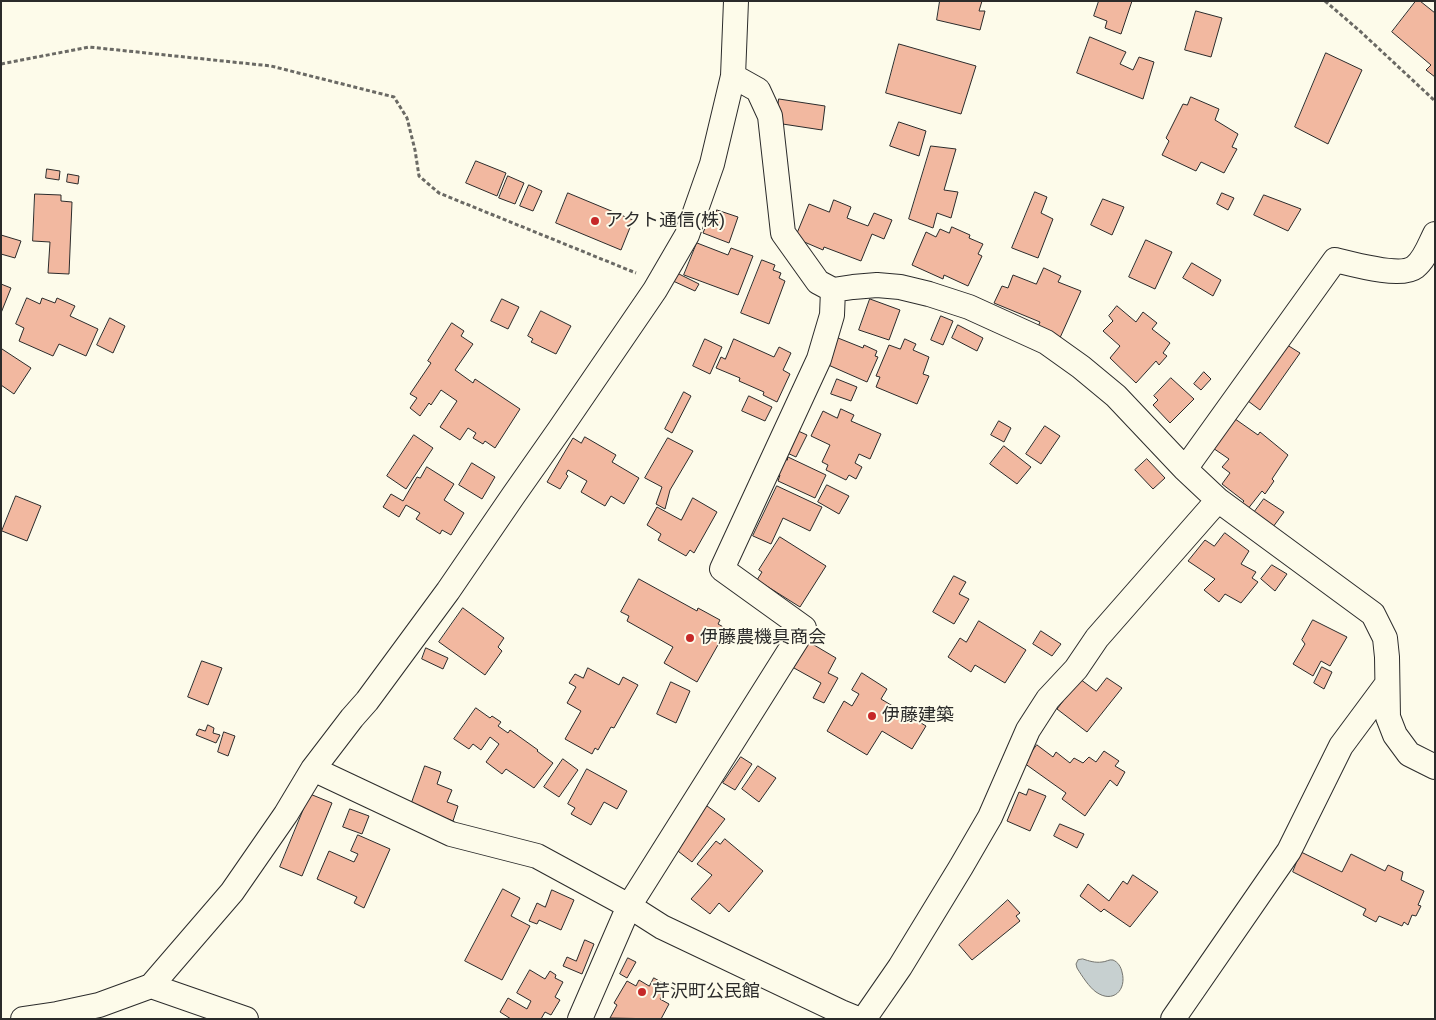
<!DOCTYPE html>
<meta charset="utf-8">
<style>
body{margin:0}
#map{position:relative;width:1436px;height:1020px;overflow:hidden;background:#fdfbea;font-family:Helvetica,sans-serif}
canvas{display:block}
.frame{position:absolute;inset:0;border:2px solid #2b2b2b;pointer-events:none}
</style>
<div id="map">
<canvas width="1436" height="1020"></canvas>
<div class="frame"></div>
</div>
<script>
const g = document.querySelector('canvas').getContext('2d');
g.lineJoin = 'round';
function paint(path, color) {
  g.fillStyle = color;
  g.fill(path, 'evenodd');
}
function stroke(path, color, width, dash) {
  g.strokeStyle = color;
  g.lineWidth = width;
  g.lineCap = dash ? 'butt' : 'round';
  g.setLineDash(dash || []);
  g.stroke(path);
}
function write(font, color, halo, rows, align = 'center') {
  g.font = font + ' Helvetica,"Noto Sans JP",sans-serif';
  g.lineWidth = 4;
  g.setLineDash([]);
  g.textBaseline = 'middle';
  g.strokeStyle = halo;
  g.fillStyle = color;
  for (const [text, x, y, turn = 0] of rows) {
    g.save();
    g.translate(x, y);
    g.rotate((+turn || 0) * Math.PI / 180);
    g.textAlign = isNaN(turn) ? turn : align;
    if (halo) g.strokeText(text, 0, 0);
    g.fillText(text, 0, 0);
    g.restore();
  }
}
const water = new Path2D(`
 M1083,959C1089,961 1095,963 1102,962C1106,962 1109,959 1113,960C1118,962 1121,967 1122,972C1127,990 1113,1004 1096,992C1089,987 1082,976 1077,968L1076,964L1078,960Z`);
paint(water, '#c7d0d0');
stroke(water, '#74746e', 1);
const building = new Path2D(`
 M940,1H982L979,11H985L980,30L937,20Z
 M1099,1H1132L1121,34L1105,28L1107,21L1094,16Z
 M1416,1H1420L1435,13V77L1426,70L1431,65L1392,32Z
 M1196,11L1222,18L1211,57L1185,50Z
 M1090,37L1126,52L1120,64L1133,70L1139,57L1154,62L1143,99L1077,73Z
 M899,44L976,66L961,114L886,93Z
 M1326,53L1362,70L1328,144L1295,127Z
 M1191,97L1219,109L1215,120L1238,134L1232,147L1237,149L1224,173L1201,162L1196,171L1162,155L1169,141L1166,138L1183,104L1187,105Z
 M779,99L825,106L822,130L776,123Z
 M899,122L926,131L919,156L890,146Z
 M931,146L956,149L944,190L958,192L951,218L937,213L933,228L909,219Z
 M476,161L506,173L497,196L466,183Z
 M47,169L60,171L59,180L46,178Z
 M68,174L79,176L78,184L67,182Z
 M508,176L524,183L515,204L499,198Z
 M529,185L542,191L533,211L520,206Z
 M1035,192L1047,197L1041,213L1053,219L1038,258L1012,248Z
 M568,193L633,220L621,250L556,223Z
 M1222,193L1234,198L1228,210L1217,204Z
 M35,194L61,195V201L72,202L69,274L48,273L50,242L33,241Z
 M1264,195L1301,209L1288,231L1254,215Z
 M1103,199L1124,207L1112,235L1091,225Z
 M834,200L851,207L847,218L868,226L874,213L892,220L884,239L872,234L861,261L824,247L823,250L795,238L809,204L829,212Z
 M717,210L738,217L729,243L703,233L707,223L712,224Z
 M952,227L970,235L969,238L983,244L978,254L982,256L968,286L944,275L943,279L912,265L926,232L936,237L940,229L949,233Z
 M1,235L21,241L15,258L1,254Z
 M1146,240L1172,252L1155,289L1129,277Z
 M697,243L728,255L731,248L753,256L738,295L684,275Z
 M762,260L775,265L773,270L781,273L779,278L785,281L769,324L741,313Z
 M1192,263L1221,280L1213,296L1183,278Z
 M1044,268L1061,276L1058,282L1081,291L1059,340L1037,329L1040,322L994,303L1002,286L1008,288L1013,275L1036,284Z
 M677,273L699,284L695,291L673,281Z
 M1,284L11,288L1,313Z
 M27,298L40,304L42,298L55,303L57,298L75,306L70,316L98,329L86,356L59,344L53,356L19,341L24,328L16,324Z
 M502,299L519,307L508,329L491,321Z
 M870,299L900,310L889,340L859,330Z
 M1117,306L1136,322L1143,312L1157,323L1152,329L1170,343L1163,353L1167,356L1159,365L1156,361L1136,383L1110,358L1120,346L1103,331L1113,321L1109,316Z
 M541,311L571,326L556,354L531,342L533,339L528,336Z
 M941,316L953,321L943,345L931,340Z
 M110,318L125,326L113,353L97,345Z
 M452,323L464,331L461,336L473,344L455,370L473,383L475,379L520,409L495,448L485,441L483,444L473,438L476,433L468,428L460,440L440,427L457,401L441,390L431,405L429,403L420,416L410,408L417,398L410,394L431,363L428,361Z
 M958,325L983,338L977,351L952,338Z
 M838,338L863,348L864,345L877,351L875,356L878,357L867,382L826,364Z
 M705,339L722,347L710,374L693,366Z
 M734,339L774,357L779,347L791,353L783,370L790,374L777,402L763,395L764,392L739,381L740,378L716,368L721,357L725,359Z
 M905,339L916,344L913,350L929,357L923,374L929,376L917,404L876,387L880,377L876,376L889,345L900,349Z
 M1284,343L1300,353L1260,410L1244,398Z
 M2,349L31,368L14,394L1,385V351Z
 M1204,372L1211,379L1201,390L1194,384Z
 M1171,378L1194,399L1170,423L1153,405L1158,400L1154,396Z
 M837,379L857,387L851,401L831,394Z
 M684,392L691,396L672,433L665,429Z
 M749,396L772,407L765,421L742,411Z
 M841,409L854,415L851,421L881,434L870,459L859,454L855,463L862,467L856,479L849,475L846,480L826,470L828,465L822,462L830,445L811,436L823,411L837,418Z
 M1228,414L1258,435L1260,432L1288,455L1272,479L1274,481L1265,494L1262,491L1247,510L1240,505L1244,501L1222,484L1230,473L1222,467L1229,459L1207,444Z
 M999,421L1011,428L1004,442L991,435Z
 M1045,426L1060,436L1041,464L1026,454Z
 M796,430L807,435L796,457L785,452Z
 M414,435L433,448L406,489L387,476Z
 M585,437L616,455L612,462L639,478L624,504L611,496L605,506L581,492L587,481L568,470L566,474L568,476L560,489L547,482L573,438L581,443Z
 M668,438L693,451L670,490L665,509L656,504L662,487L645,478Z
 M1004,446L1031,467L1017,484L990,464Z
 M788,457L826,475L815,498L778,481L780,475L776,474L783,459L787,460Z
 M1147,459L1165,478L1153,489L1135,470Z
 M472,463L495,477L482,499L459,485Z
 M427,467L454,484L444,500L464,513L451,535L442,530L440,534L416,519L420,513L406,505L399,517L383,507L391,494L403,501L417,477L420,478Z
 M827,485L849,496L839,514L818,502Z
 M777,486L822,507L810,531L783,518L771,544L753,536Z
 M16,496L41,506L27,541L2,531Z
 M693,498L717,512L694,553L690,550L686,556L658,540L661,534L647,525L657,507L681,520Z
 M1264,499L1284,512L1273,527L1253,514Z
 M1225,533L1249,551L1241,564L1256,572L1252,578L1258,582L1241,603L1225,594L1219,602L1204,590L1215,579L1188,561L1205,540L1214,546Z
 M780,537L826,566L800,607L757,580L762,572L759,570Z
 M1272,565L1287,574L1275,591L1261,579Z
 M954,576L966,582L959,594L969,599L954,624L933,612Z
 M639,579L697,611L698,608L720,620L718,624L727,629L697,682L664,663L673,647L627,621L629,616L621,612Z
 M463,608L504,638L498,647L502,651L485,675L439,642Z
 M1313,620L1347,637L1330,666L1321,661L1313,676L1293,664L1305,644L1302,640Z
 M979,621L1026,650L1005,683L975,665L971,672L948,657L960,638L966,642Z
 M1041,631L1061,644L1052,656L1033,644Z
 M809,642L836,658L828,673L838,678L824,703L813,698L821,683L794,668Z
 M426,648L448,658L443,669L422,659Z
 M202,661L222,668L208,705L188,697Z
 M1322,667L1332,672L1324,689L1314,683Z
 M588,668L619,685L623,677L638,685L614,728L611,727L598,750L595,748L592,754L565,739L581,711L567,703L576,687L569,683L575,674L583,678Z
 M862,673L887,689L881,699L926,726L912,749L882,731L867,755L827,731L844,701L852,706L859,694L852,690Z
 M1107,678L1122,688L1087,732L1057,709L1080,679L1096,691Z
 M671,682L690,691L676,723L657,714Z
 M476,708L490,718L492,716L501,722L498,726L508,733L510,730L538,750L537,751L553,763L534,788L506,769L502,774L486,762L499,744L490,737L481,750L473,744L469,749L454,739Z
 M208,725L214,728L213,733L220,735L216,743L196,735L199,729L205,731Z
 M224,732L235,736L228,756L218,752Z
 M1037,745L1053,757L1056,752L1070,763L1074,758L1083,763L1089,757L1096,762L1104,751L1119,761L1115,766L1125,772L1117,786L1110,780L1085,816L1062,799L1066,793L1024,763Z
 M741,757L752,764L735,790L723,783Z
 M563,759L578,770L559,797L544,787Z
 M425,766L441,772L437,784L452,790L447,802L458,806L453,821L411,805Z
 M758,766L776,778L759,802L742,789Z
 M587,769L627,791L617,809L604,802L591,825L571,814L575,808L568,804Z
 M1029,789L1046,796L1030,831L1007,821L1019,792L1026,795Z
 M310,794L332,803L302,876L280,867Z
 M707,806L725,819L692,862L674,848Z
 M350,809L369,816L362,834L343,827Z
 M1060,824L1084,834L1077,848L1054,836Z
 M358,835L390,849L364,908L354,903L357,897L317,879L329,851L354,862L358,854L351,851Z
 M725,839L763,871L729,912L719,903L710,914L691,899L712,875L697,864L716,841L720,844Z
 M1301,852L1342,872L1351,854L1385,871L1388,865L1403,872L1401,880L1424,891L1418,905L1421,906L1416,916L1412,915L1408,925L1404,922L1402,926L1379,916L1376,922L1363,915L1366,909L1293,872Z
 M1133,875L1158,892L1130,927L1104,909L1101,912L1080,896L1088,884L1109,901L1123,881L1127,884Z
 M503,889L520,898L511,916L530,926L502,980L465,961Z
 M552,890L574,900L561,930L539,920L537,924L529,921L537,903L545,907Z
 M1008,900L1020,913L1016,916L1020,921L972,960L959,945Z
 M585,940L594,944L582,974L563,966L567,957L576,961Z
 M628,958L636,962L627,978L620,974Z
 M530,970L545,979L550,971L556,975L555,978L563,982L555,997L560,1000L551,1015L545,1012L541,1019H511L500,1012L508,998L527,1009L531,1001L517,993Z
 M654,978L668,986L660,999L669,1004L661,1019L610,1018L617,1005L614,1003L627,981L636,986L639,980L649,986Z`);
paint(building, '#f2b8a0');
stroke(building, '#2b2b2b', 1);
const street = new Path2D(`
 M733,76L758,90L770,116L783,233L818,282L833,290L853,287L877,285L900,287L929,294L969,307L1046,342L1081,367L1116,396L1185,469L1218,500L1373,614L1385,638L1387,657L1388,717L1395,735L1409,754L1435,767
 M1185,469L1335,260C1352,264 1401,278 1415,267C1425,259 1429,246 1435,234
 M313,769L451,834L537,856L629,906L662,927L841,1012L858,1019
 M151,986L246,1019
 M23,1019L57,1014L99,1005L151,986L232,892L286,814L313,769L352,718L367,701L448,591L513,496L560,429L655,290L687,235L712,164L733,76L736,1
 M580,1019L629,906L804,628L722,569L819,359L832,315L833,290
 M864,1019L900,967L961,867L990,817L1028,730L1048,699L1076,669L1097,638L1218,500
 M1173,1019L1289,851L1341,746L1387,684`);
stroke(street, '#2b2b2b', 26);
stroke(new Path2D(`
 M1325,1L1361,32L1435,101
 M1,64L89,47L271,66L394,97L407,118L415,150L419,176L439,193L636,273`), '#6a6964', 3, [4, 2.5]);
stroke(street, '#fdfbea', 24);
for (const [x, y, r, color] of [
 [595,221,5,"#c62828"],
 [690,638,5,"#c62828"],
 [872,716,5,"#c62828"],
 [642,992,5,"#c62828"]
]) {
  const dot = new Path2D();
  dot.arc(x, y, r, 0, 2 * Math.PI);
  g.fillStyle = color;
  g.fill(dot);
  stroke(dot, '#fdfbea', 2);
}
write('18px', '#2b2b2b', '#fdfbea', [
 ["アクト通信(株)",605,221],
 ["伊藤農機具商会",700,638],
 ["伊藤建築",882,716],
 ["芹沢町公民館",652,992]
], 'left');
</script>
